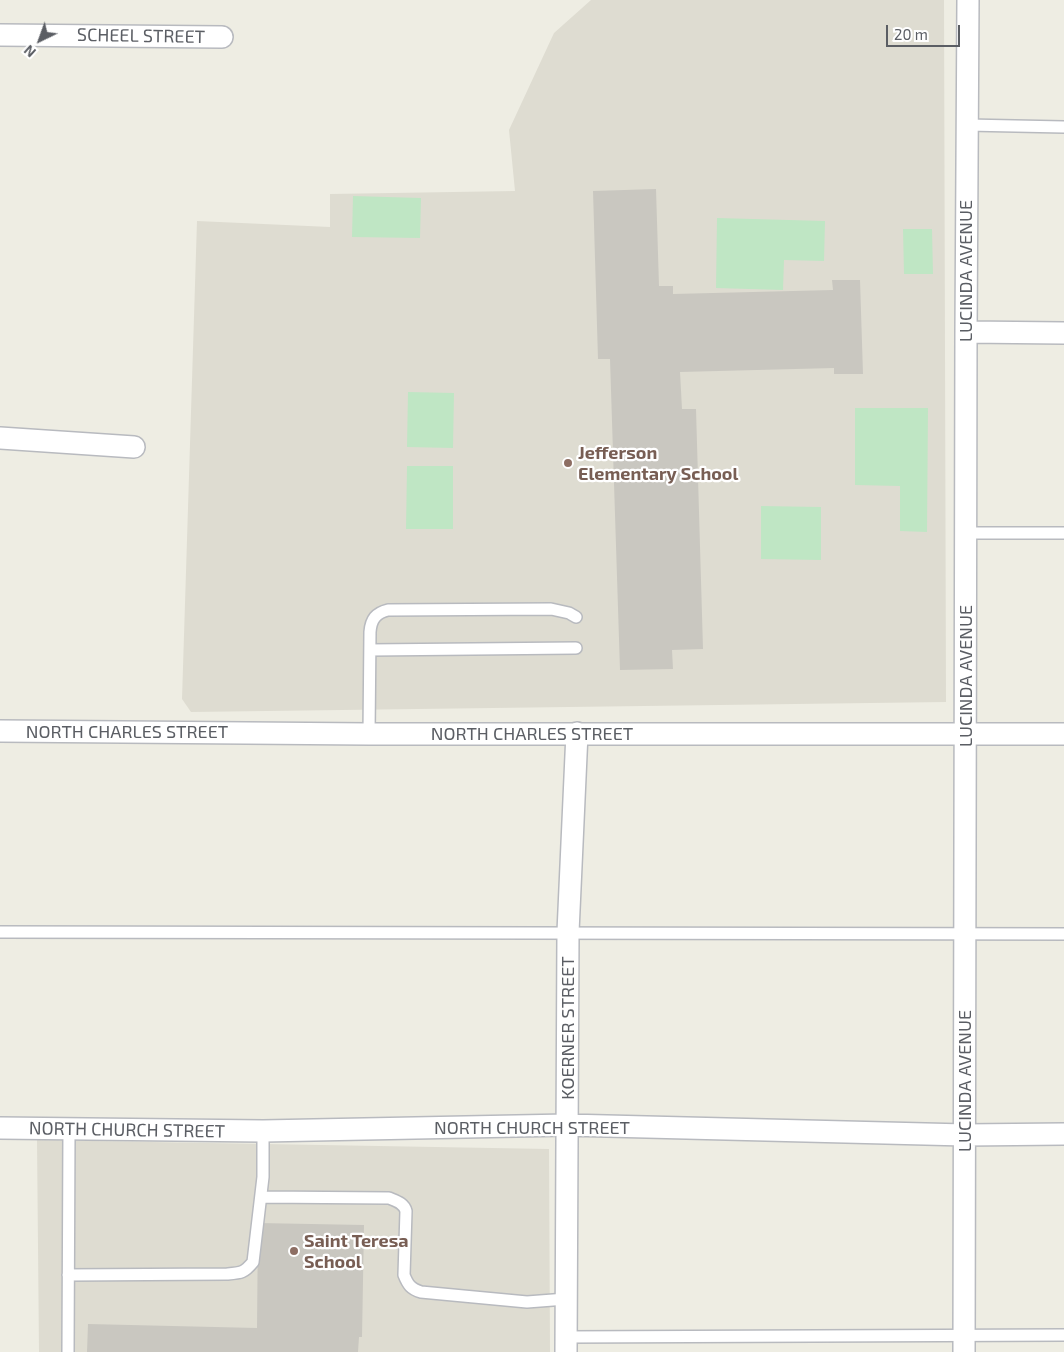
<!DOCTYPE html>
<style>
body{margin:0}
#map{position:relative;width:1064px;height:1352px;overflow:hidden;background:#eeede3;font-family:"Exo 2",sans-serif}
canvas{display:block}
.north{position:absolute;left:15px;top:15px;width:50px;height:50px;-webkit-text-stroke:4px #fff;paint-order:stroke;rotate:222deg;font-size:14px;font-weight:700;line-height:20px;text-align:center;color:#5b5e64}
.north::after{content:'';display:block;margin:auto;width:18px;height:22px;background:#5b5e64;clip-path:polygon(50% 0,100% 100%,50% 72%,0 100%)}
.scale{position:absolute;left:886px;top:25px;width:74px;height:22px;box-sizing:border-box;border:2px solid #5b5e64;border-top:0;padding-left:6px;font-size:15px;line-height:18px;white-space:nowrap;color:#5b5e64;-webkit-text-stroke:4px #fff;paint-order:stroke}
</style>
<div id="map">
<canvas width="1064" height="1352"></canvas>
<div class="north">N</div>
<div class="scale">20 m</div>
</div>
<script>
const g = document.querySelector('canvas').getContext('2d');
g.lineJoin = 'round';
function paint(path, color) {
  g.fillStyle = color;
  g.fill(path, 'evenodd');
}
function stroke(path, color, width, dash) {
  g.strokeStyle = color;
  g.lineWidth = width;
  g.lineCap = dash ? 'butt' : 'round';
  g.setLineDash(dash || []);
  g.stroke(path);
}
function write(font, color, halo, rows, align = 'center') {
  g.font = font + ' "Exo 2",sans-serif';
  g.lineWidth = 4.5;
  g.setLineDash([]);
  g.textBaseline = 'middle';
  g.strokeStyle = halo;
  g.fillStyle = color;
  for (const [text, x, y, turn = 0] of rows) {
    g.save();
    g.translate(x, y);
    g.rotate((+turn || 0) * Math.PI / 180);
    g.textAlign = isNaN(turn) ? turn : align;
    if (halo) g.strokeText(text, 0, 0);
    g.fillText(text, 0, 0);
    g.restore();
  }
}
paint(new Path2D(`
 M591,0H944L946,702L191,712L182,699L197,221L330,227V194L515,191L509,130L554,33Z
 M37,1140L549,1149L550,1352H39Z`), '#dedcd1');
paint(new Path2D(`
 M353,196L421,198L420,238L352,237Z
 M717,218L825,221L824,261L784,260L783,290L716,288Z
 M903,229H932L933,274H904Z
 M408,392L454,393L453,448L407,447Z
 M855,408H928L927,532L900,531V486L855,485Z
 M407,466H453V529H406Z
 M761,506L821,507V560L761,559Z`), '#bfe6c4');
paint(new Path2D(`
 M656,189L659,286H673V294L833,290L832,280H860L863,374H834V368L680,372L682,409H696L703,649L672,650L673,669L620,670L610,359H598L593,191Z
 M258,1223L364,1225L362,1337H359L358,1352H87L88,1324L257,1328Z`), '#c9c7c0');
const lane = new Path2D(`
 M967,125L1064,127
 M966,533H1064
 M370,650L576,648
 M369,734L370,632C371,619 376,613 388,610L551,609L569,613L576,617
 M0,932L1064,934
 M261,1197L389,1198C396,1201 404,1203 406,1211L404,1275C408,1285 411,1289 421,1292L527,1302L566,1299
 M68,1275L227,1274C241,1273 244,1273 253,1262L263,1177V1131
 M566,1337L1064,1335
 M68,1352L69,1130`);
const street = new Path2D(`
 M0,35L222,37
 M966,332L1064,333
 M0,438L134,447
 M0,731L369,734H1064
 M0,1128L263,1131L567,1125L965,1135L1064,1134
 M566,1352L568,932L577,733
 M964,1352L966,332L968,0`);
stroke(lane, '#b8babf', 14);
stroke(street, '#b8babf', 24);
stroke(lane, '#fff', 11);
stroke(street, '#fff', 21);
for (const [x, y, r, color] of [
 [568,463,5,"#8d6e63"],
 [294,1251,5,"#8d6e63"]
]) {
  const dot = new Path2D();
  dot.arc(x, y, r, 0, 2 * Math.PI);
  g.fillStyle = color;
  g.fill(dot);
  stroke(dot, '#fff', 2);
}
write('18px', '#5b5e64', '#fff', [
 ["SCHEEL STREET",141,36,1],
 ["LUCINDA AVENUE",966,271,-90],
 ["LUCINDA AVENUE",966,676,-90],
 ["NORTH CHARLES STREET",127,732],
 ["NORTH CHARLES STREET",532,734],
 ["KOERNER STREET",568,1028,-90],
 ["LUCINDA AVENUE",965,1081,-90],
 ["NORTH CHURCH STREET",532,1128],
 ["NORTH CHURCH STREET",127,1130,1]
]);
write('bold 18px', '#785e54', '#fff', [
 ["Jefferson",578,453],
 ["Elementary School",578,474],
 ["Saint Teresa",304,1241],
 ["School",304,1262]
], 'left');
</script>
